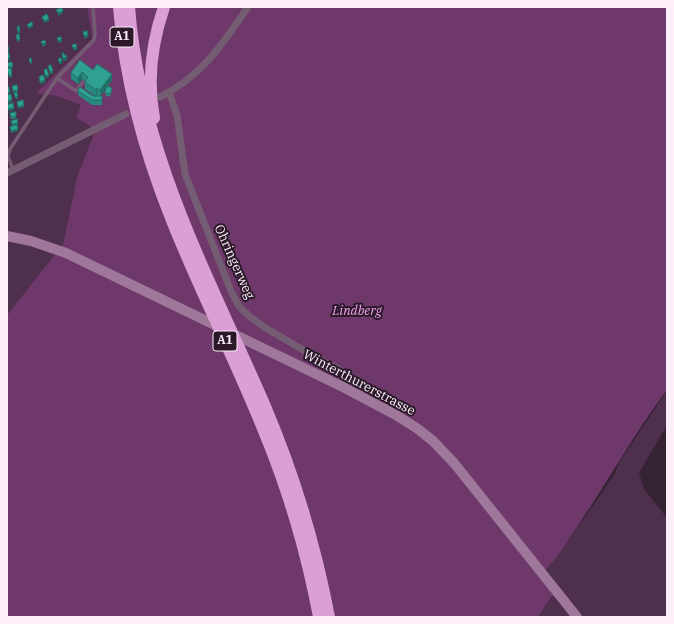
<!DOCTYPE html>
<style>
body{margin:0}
#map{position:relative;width:674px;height:624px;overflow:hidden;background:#352334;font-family:"IBM Plex Serif",serif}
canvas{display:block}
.frame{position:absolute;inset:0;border:8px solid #fceffa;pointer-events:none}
</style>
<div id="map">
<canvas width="674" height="624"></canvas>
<div class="frame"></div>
</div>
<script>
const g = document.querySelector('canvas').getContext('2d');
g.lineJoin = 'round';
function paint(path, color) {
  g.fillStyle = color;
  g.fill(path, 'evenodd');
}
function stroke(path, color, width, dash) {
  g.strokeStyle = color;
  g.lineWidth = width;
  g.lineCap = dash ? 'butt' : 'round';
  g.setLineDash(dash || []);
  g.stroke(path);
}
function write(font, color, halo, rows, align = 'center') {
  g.font = font + ' "IBM Plex Serif",serif';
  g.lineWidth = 4;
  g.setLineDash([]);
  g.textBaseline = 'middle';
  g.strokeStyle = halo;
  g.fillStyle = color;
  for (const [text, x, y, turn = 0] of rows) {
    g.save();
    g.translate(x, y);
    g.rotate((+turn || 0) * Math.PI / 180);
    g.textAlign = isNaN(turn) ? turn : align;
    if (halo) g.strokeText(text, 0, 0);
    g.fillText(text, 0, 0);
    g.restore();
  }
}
paint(new Path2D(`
 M7,7H87L92,37L36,93L56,96L81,105L94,133L77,177L63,244L7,315V243L12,237L7,236Z
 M667,391V425L639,473L644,489L667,518V617H538L551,597L543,574L560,553L614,475L620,461Z`), '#4e2f4c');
paint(new Path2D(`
 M87,7H243L246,10L248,7H667V390C635,432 610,478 581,521C569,539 558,558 543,573L557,591L551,597L538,617H7V315L63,244L77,177L94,133L89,125L76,118L81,105L56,96L36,93L92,38Z`), '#6e396a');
stroke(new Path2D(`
 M57,78L76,91L83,82
 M13,170L8,156L10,149L57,78L94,40L95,33L93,7`), '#745c72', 3.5);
stroke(new Path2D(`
 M169,92L177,115L185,174L231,291L239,306L249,316L264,327L322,361L339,369L348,378L343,387
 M160,97C202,76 222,45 248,7
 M7,173L126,114`), '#745c72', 7);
stroke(new Path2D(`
 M7,236L31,241L66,253L343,387L396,415L418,429L433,441L454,463L577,617`), '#9e779b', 10);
stroke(new Path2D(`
 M119,7C125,82 145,154 173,223C201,293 236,361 264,431C289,491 307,553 319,617
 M129,7C140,152 207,273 264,404C293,472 315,544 329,617
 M154,118C147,81 152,42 164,7`), '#db9fd6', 12);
paint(new Path2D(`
 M93,70L112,80L108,86L112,90L110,97L105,95L106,88L101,96H102V105H92L78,95V91L93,96H95L85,89V81L82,79L78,84L71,79V73Z
 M10,113L16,116V118L11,119Z`), '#288a7e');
paint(new Path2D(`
 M63,11V13L58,16V13Z
 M49,19V21L44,23V21Z
 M33,25V27L28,29V27Z
 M20,31V33L18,34V32Z
 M88,35V37L84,39V36Z
 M20,39V41L17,42V40Z
 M62,39V42L58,43V41Z
 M46,43V45L42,47V44Z
 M77,47V50H73V48Z
 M67,57V60L63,61V58Z
 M7,58H10V60L7,61Z
 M62,61V64H59V62Z
 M13,66V68L7,69V67Z
 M53,71V74H50V72Z
 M82,72V79L78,84V78Z
 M112,74V80L100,97V90Z
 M12,75V77L9,78V76Z
 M49,75V77L45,78V76Z
 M45,80V83L40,84V82Z
 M97,88V95L96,96V90Z
 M18,90V92L13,93V91Z
 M18,96V99H15V97Z
 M12,100V102L8,103V101Z
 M24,105V107L18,109V107Z
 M14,108V110L8,111V109Z
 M18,123V125L12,127V124Z
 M18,129V131L11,133V131Z`), '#217066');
const building = new Path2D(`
 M62,8L63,11L58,13L56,10Z
 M47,14L49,19L44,21L42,17Z
 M32,22L33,25L28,27L27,25Z
 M19,26L20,31L18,32L17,27Z
 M87,31L88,35L84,36L83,32Z
 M19,34L20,39L17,40L16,35Z
 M61,37L62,39L58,41L57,38Z
 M45,40L46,43L42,44L41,42Z
 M76,44L77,47L73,48L72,45Z
 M7,46H8L9,51L7,52Z
 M7,53H9L10,58H7Z
 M62,53H64V55H66L67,57L63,58Z
 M31,58L32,63H30L29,59Z
 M61,58L62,61L59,62L58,59Z
 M80,60L93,70L97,64L112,74L100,90L97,88L96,90L85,82L88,77L82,72L78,78L71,73Z
 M12,62L13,66L7,67V63Z
 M51,65L53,71L50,72L48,66Z
 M11,68L12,75L9,76L7,69Z
 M47,69L49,75L45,76L44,70Z
 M43,75L45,80L40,82L39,77Z
 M17,85L18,90L13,91L12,86Z
 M107,86L112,88L110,94L105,93Z
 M7,87H9L10,92L7,93Z
 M80,87L93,96H102V100H92L78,91Z
 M17,92L18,96L15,97L14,93Z
 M11,94L12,100L8,101L7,95Z
 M23,100L24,105L18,107L17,102Z
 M13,103L14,108L8,109L7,105Z
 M16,112V116L11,117L10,113Z
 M17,119L18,123L12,124L11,121Z
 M17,125L18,129L11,131L10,127Z`);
paint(building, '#2fa092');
stroke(building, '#217066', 1);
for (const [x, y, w] of [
 [122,37,24],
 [225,341,24]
]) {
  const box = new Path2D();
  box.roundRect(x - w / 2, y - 10, w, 20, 3);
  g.fillStyle = '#2b192a';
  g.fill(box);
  stroke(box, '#fceffa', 1);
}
write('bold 12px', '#fceffa', null, [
 ["A1",122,37],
 ["A1",225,341]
]);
write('13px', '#fceffa', '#2b192a', [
 ["Ohringerweg",234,262,66],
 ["Winterthurerstrasse",359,383,28]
]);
write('italic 13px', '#f2a4ec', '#2b192a', [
 ["Lindberg",357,311]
]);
</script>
